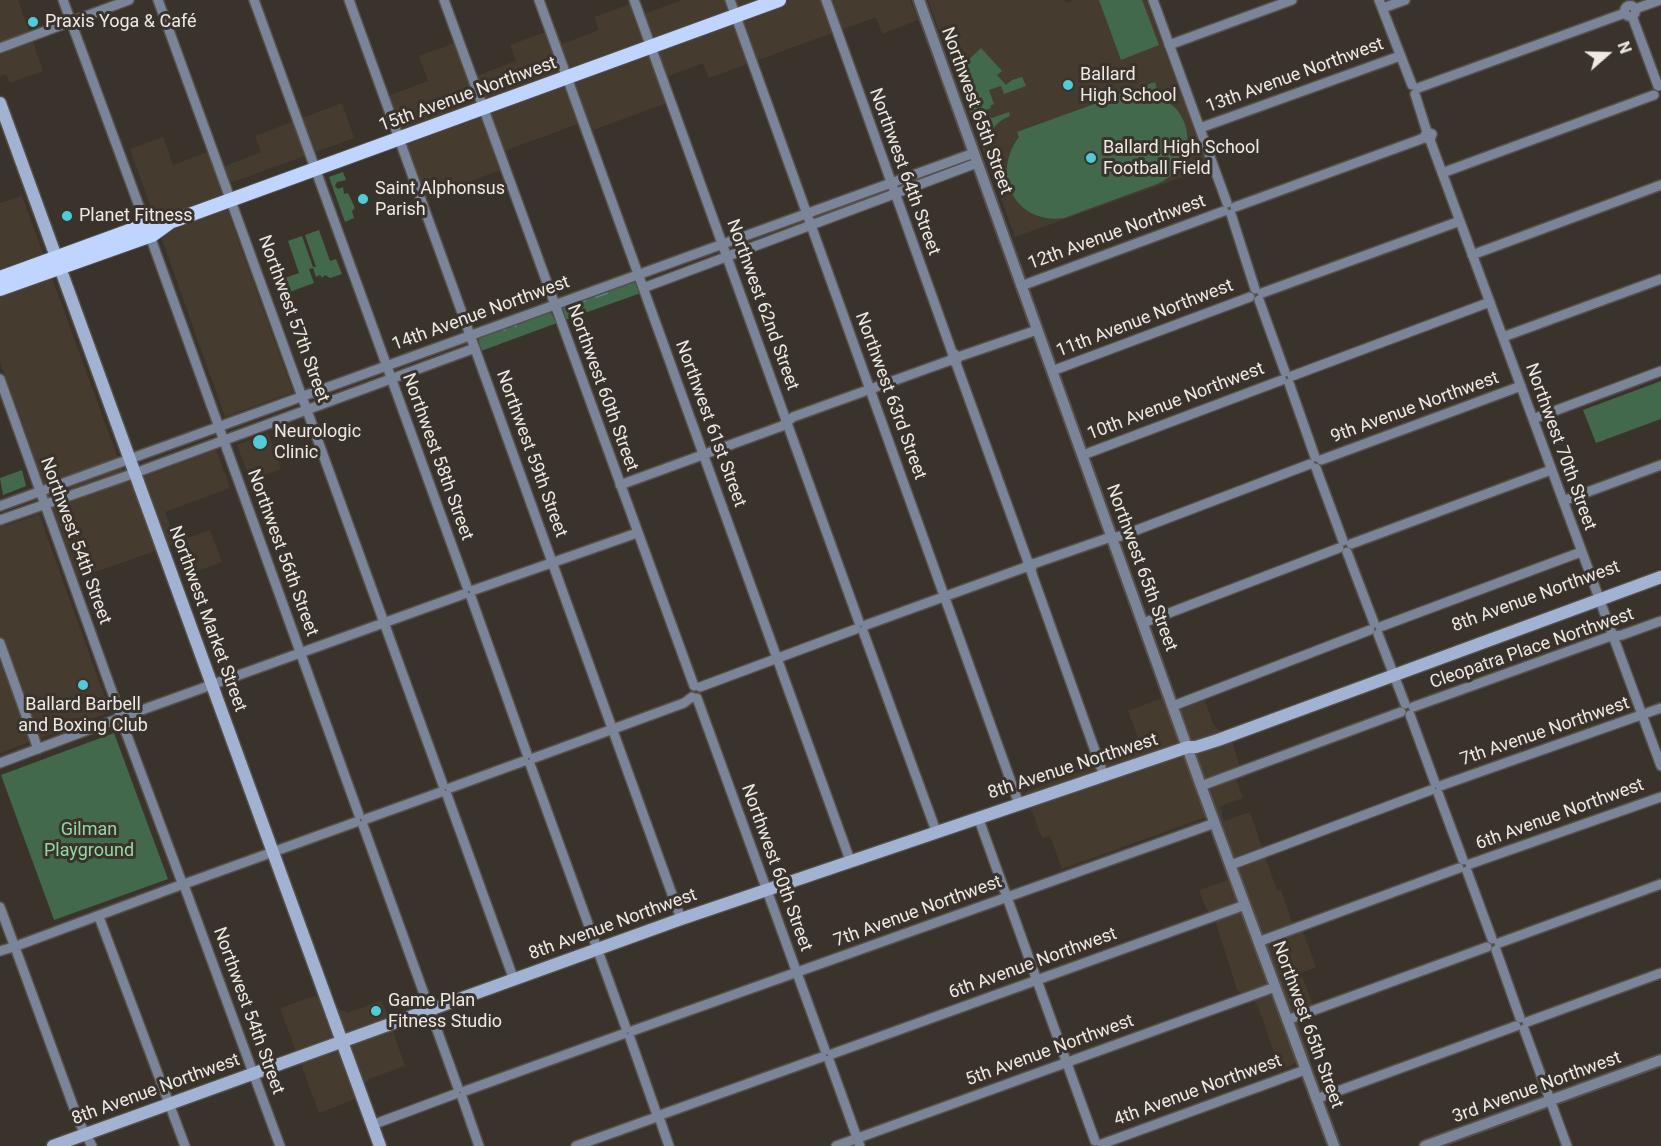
<!DOCTYPE html>
<meta charset="utf-8">
<style>
body{margin:0}
#map{position:relative;width:1661px;height:1146px;overflow:hidden;background:#39332c;font-family:Roboto,sans-serif}
canvas{display:block}
.north{position:absolute;left:1577px;top:24px;width:60px;height:60px;-webkit-text-stroke:4px #39332c;paint-order:stroke;rotate:70deg;font-size:16px;font-weight:700;line-height:24px;text-align:center;color:#ede9e4}
.north::after{content:'';display:block;margin:auto;width:21px;height:27px;background:#ede9e4;clip-path:polygon(50% 0,100% 100%,50% 72%,0 100%)}
</style>
<div id="map">
<canvas width="1661" height="1146"></canvas>
<div class="north">N</div>
</div>
<script>
const g = document.querySelector('canvas').getContext('2d');
g.lineJoin = 'round';
function paint(path, color) {
  g.fillStyle = color;
  g.fill(path, 'evenodd');
}
function stroke(path, color, width, dash) {
  g.strokeStyle = color;
  g.lineWidth = width;
  g.lineCap = dash ? 'butt' : 'round';
  g.setLineDash(dash || []);
  g.stroke(path);
}
function write(font, color, halo, rows, align = 'center') {
  g.font = font + ' Roboto,sans-serif';
  g.lineWidth = 6;
  g.setLineDash([]);
  g.textBaseline = 'middle';
  g.strokeStyle = halo;
  g.fillStyle = color;
  for (const [text, x, y, turn = 0] of rows) {
    g.save();
    g.translate(x, y);
    g.rotate((+turn || 0) * Math.PI / 180);
    g.textAlign = isNaN(turn) ? turn : align;
    if (halo) g.strokeText(text, 0, 0);
    g.fillText(text, 0, 0);
    g.restore();
  }
}
paint(new Path2D(`
 M0,0H18L43,71L10,83L6,74L0,76Z
 M682,0H910L918,20L882,34L876,17L709,78L703,63L659,80L667,103L593,130L589,120L504,151L509,167L426,198L388,96L428,81L419,56L462,40L476,76L516,61L510,45L556,28L562,44L599,30L594,17L639,1L644,14Z
 M928,0H1065L1066,3L1074,0H1146L1208,168L1015,237Z
 M342,103L354,138L219,187L293,392L225,417L130,149L163,137L173,165L218,148L225,166L261,152L255,136Z
 M22,196L127,483L216,450L230,488L165,512L177,542L210,530L222,562L187,575L175,544L78,578L0,362V203Z
 M268,433L281,469L250,480L237,445Z
 M0,511L5,526L39,514L110,712L0,753Z
 M1162,698L1168,714L1205,700L1213,724L1233,744L1239,763L1236,779L1243,798L1220,806L1224,821L1250,812L1277,891L1281,890L1292,922L1303,932L1316,967L1301,973L1317,1016L1298,1023L1311,1058L1280,1069L1257,1004L1237,990L1216,923L1206,908L1199,890L1228,880L1206,817L1062,869L1050,836L1042,838L1025,792L1142,749L1128,711Z
 M315,996L347,1013L382,1000L405,1066L369,1079L353,1100L319,1113L280,1008Z`), '#463b2f');
paint(new Path2D(`
 M1099,0H1142L1159,45L1121,60Z
 M981,48L1002,71L997,75L1006,85L1012,80L1022,77L1026,86L1004,94L1001,86L989,90L994,104L990,106L991,108L983,111L986,120L1009,112L1010,116C994,122 988,135 984,150L956,72Z
 M1155,82C1156,85 1157,92 1160,95C1165,102 1174,104 1180,114C1196,139 1185,173 1157,184L1064,218C1016,225 990,175 1019,137L1017,132Z
 M343,172L346,180L337,182L335,186L338,189L343,187L344,194L348,193L355,208L352,211L354,218L345,222L329,177Z
 M319,230L330,261L336,259L342,274L330,278L325,275L322,278L320,275L316,277L313,268L309,269L314,283L279,296L274,282L299,273L288,241L302,236L313,267H316L305,235Z
 M634,281L641,293L565,320L562,307Z
 M550,311L557,323L481,351L478,337Z
 M1661,381V419L1596,443L1583,410Z
 M22,470L26,486L3,495L0,478Z
 M114,733L168,879L54,920L1,775Z`), '#43694c');
stroke(new Path2D(`
 M596,297L607,293
 M584,301H585
 M515,326H516
 M504,330H505`), '#50868f', 2);
const minor = new Path2D(`
 M63,0L146,225
 M158,0L443,785
 M254,0L467,587
 M349,0L681,919
 M444,0L694,686
 M539,0L850,860
 M634,0L859,622
 M730,0L1019,804
 M826,0L952,352L958,357L956,363L951,360L953,355
 M1153,0L1227,203
 M1379,0L1412,85
 M1624.5 11a5.5 5.5 0 1 1 11 0a5.5 5.5 0 1 1-11 0Z
 M1383,8L1405,0
 M1635,9L1660,0
 M1632,16L1658,86
 M1169,45L1292,0
 M0,48L129,0
 M1418,88L1625,13
 M1415,94L1427,132
 M1200,128L1400,56
 M1430,140L1424,137L1427,132L1432,134L1430,140L1661,766
 M1442,173L1654,95
 M1235,207L1424,138
 M1231,214L1255,289
 M150,236L359,815
 M1472,255L1661,185
 M1021,286L1224,211
 M643,288L977,163
 M1262,293L1460,221
 M1259,300L1285,372
 M1503,337L1661,279
 M958,357L1037,330
 M956,363L1028,562
 M1052,371L1250,297
 M1292,376L1490,302
 M0,379L120,714
 M1289,383L1315,457
 M1533,419L1661,371
 M1083,455L1282,380
 M1321,460L1521,386
 M1316,468L1343,541
 M620,485L782,426L793,417L951,360
 M1563,501L1661,465
 M0,506L974,153
 M0,520L135,473L475,348
 M1351,544L1551,470
 M1347,552L1374,623
 M1033,564L1105,539L1121,536L1310,464
 M1031,570L1026,567L1028,562L1033,564L1031,570L1032,574L1104,776
 M474,590L637,533
 M471,597L527,754
 M1143,623L1339,548
 M866,625L1026,567
 M1380,627L1581,552
 M863,631L936,831
 M1378,634L1405,704
 M0,643L38,749
 M700,687L856,629
 M697,698L825,1050
 M1173,706L1370,630
 M1413,707L1608,637L1622,635L1661,621
 M1410,715L1435,783
 M125,716L464,594
 M122,722L181,880
 M534,758L684,703L692,697
 M0,763L117,719
 M530,764L626,1028
 M1201,786L1401,712
 M1440,786L1661,708
 M450,788L524,761
 M1438,793L1463,860
 M447,795L514,980
 M978,817L1095,1141
 M366,819L441,792
 M363,825L458,1088
 M1470,864L1661,797
 M1231,865L1431,790
 M1467,871L1492,939
 M187,883L356,822
 M185,888L280,1146
 M0,907L13,942
 M99,917L185,1146
 M1258,942L1459,868
 M1499,943L1661,884
 M19,945L178,886
 M16,950L79,1122L92,1146
 M1496,950L1520,1018
 M0,951L10,948
 M1287,1020L1487,947
 M1527,1022L1661,973
 M1524,1029L1567,1146
 M632,1031L1215,823
 M630,1038L656,1112
 M832,1054L1245,905
 M829,1060L860,1146
 M465,1091L623,1034
 M462,1097L479,1146
 M1316,1099L1516,1026
 M663,1114L822,1057
 M660,1120L669,1146
 M372,1125L455,1094
 M1102,1144L1305,1070
 M576,1146L654,1118
 M836,1146L1275,987`);
const tertiary = new Path2D(`
 M919,0L1201,786L1334,1146
 M1425,1146L1661,1060`);
const secondary = new Path2D(`
 M0,103L380,1146
 M53,1146L681,919L1188,747H1196L1218,740L1661,577`);
const primary = new Path2D(`
 M0,278L148,224L166,223L181,218L779,0
 M0,289L152,235L170,222`);
stroke(minor, '#565049', 12);
stroke(tertiary, '#565049', 14);
stroke(secondary, '#565049', 15);
stroke(primary, '#565049', 16);
stroke(minor, '#7a8599', 9);
stroke(tertiary, '#7a8599', 10);
stroke(secondary, '#a1b2d2', 12);
stroke(primary, '#bfd5ff', 14);
for (const [x, y, r, color] of [
 [33,22,6,"#52cbd8"],
 [1068,85,6,"#52cbd8"],
 [1091,158,6,"#52cbd8"],
 [363,199,6,"#52cbd8"],
 [67,216,6,"#52cbd8"],
 [260,442,8,"#52cbd8"],
 [83,685,6,"#52cbd8"],
 [376,1011,6,"#52cbd8"]
]) {
  const dot = new Path2D();
  dot.arc(x, y, r, 0, 2 * Math.PI);
  g.fillStyle = color;
  g.fill(dot);
  stroke(dot, '#39332c', 2);
}
write('18px', '#ede9e4', '#39332c', [
 ["Praxis Yoga & Café",45,22],
 ["Ballard",1080,75],
 ["High School",1080,96],
 ["Ballard High School",1103,148],
 ["Football Field",1103,169],
 ["Saint Alphonsus",375,189],
 ["Parish",375,210],
 ["Planet Fitness",79,216],
 ["Neurologic",274,432],
 ["Clinic",274,453],
 ["Ballard Barbell",83,705,"center"],
 ["and Boxing Club",83,726,"center"],
 ["Game Plan",388,1001],
 ["Fitness Studio",388,1022]
], 'left');
write('18px', '#ede9e4', '#39332c', [
 ["13th Avenue Northwest",1295,76,-20],
 ["15th Avenue Northwest",468,95,-20],
 ["Northwest 65th Street",976,111,70],
 ["Northwest 64th Street",904,172,70],
 ["12th Avenue Northwest",1117,233,-20],
 ["Northwest 62nd Street",762,305,70],
 ["14th Avenue Northwest",481,314,-20],
 ["Northwest 57th Street",293,319,70],
 ["11th Avenue Northwest",1145,319,-21],
 ["Northwest 60th Street",602,388,70],
 ["Northwest 63rd Street",890,396,70],
 ["10th Avenue Northwest",1176,402,-21],
 ["9th Avenue Northwest",1415,408,-20],
 ["Northwest 61st Street",710,424,70],
 ["Northwest 70th Street",1560,447,70],
 ["Northwest 59th Street",531,454,70],
 ["Northwest 58th Street",437,457,70],
 ["Northwest 54th Street",75,541,70],
 ["Northwest 56th Street",282,553,70],
 ["Northwest 65th Street",1141,568,70],
 ["8th Avenue Northwest",1536,597,-20],
 ["Northwest Market Street",207,619,70],
 ["Cleopatra Place Northwest",1532,649,-19],
 ["7th Avenue Northwest",1545,732,-19],
 ["8th Avenue Northwest",1073,767,-18],
 ["6th Avenue Northwest",1560,815,-20],
 ["Northwest 60th Street",776,868,70],
 ["7th Avenue Northwest",918,912,-20],
 ["8th Avenue Northwest",613,925,-20],
 ["6th Avenue Northwest",1033,964,-20],
 ["Northwest 54th Street",248,1011,70],
 ["Northwest 65th Street",1307,1025,70],
 ["5th Avenue Northwest",1050,1051,-20],
 ["3rd Avenue Northwest",1537,1088,-20],
 ["8th Avenue Northwest",156,1090,-20],
 ["4th Avenue Northwest",1198,1091,-20]
]);
write('18px', '#92d9a3', '#39332c', [
 ["Gilman",89,830],
 ["Playground",89,851]
]);
</script>
